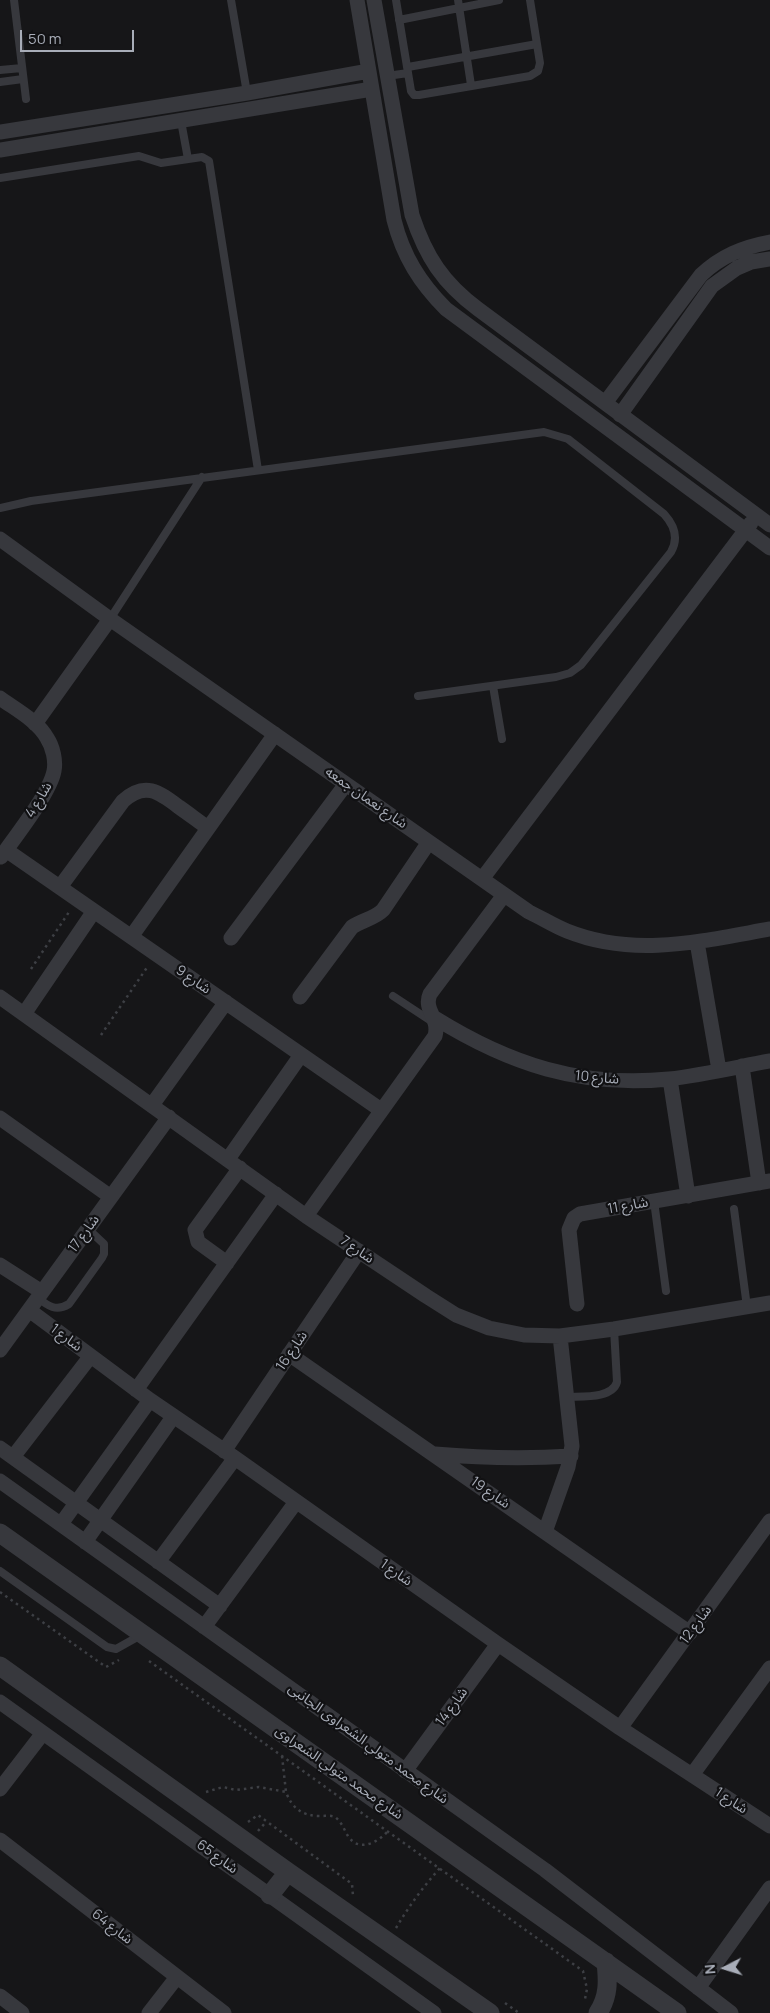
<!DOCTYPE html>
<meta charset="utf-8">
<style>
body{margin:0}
#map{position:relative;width:770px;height:2013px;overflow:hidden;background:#161618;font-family:Manrope,sans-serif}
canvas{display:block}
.north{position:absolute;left:700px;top:1943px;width:50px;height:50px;-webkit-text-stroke:4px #111113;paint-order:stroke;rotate:265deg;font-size:14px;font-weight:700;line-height:20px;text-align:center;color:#a8adb8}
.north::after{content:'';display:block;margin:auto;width:18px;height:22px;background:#a8adb8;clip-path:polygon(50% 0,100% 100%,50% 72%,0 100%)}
.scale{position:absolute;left:20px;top:30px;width:114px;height:22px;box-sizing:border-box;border:2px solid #a8adb8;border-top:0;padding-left:6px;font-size:15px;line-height:18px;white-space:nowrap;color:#a8adb8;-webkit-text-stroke:4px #111113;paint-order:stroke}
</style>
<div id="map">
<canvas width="770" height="2013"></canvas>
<div class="north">N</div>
<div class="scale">50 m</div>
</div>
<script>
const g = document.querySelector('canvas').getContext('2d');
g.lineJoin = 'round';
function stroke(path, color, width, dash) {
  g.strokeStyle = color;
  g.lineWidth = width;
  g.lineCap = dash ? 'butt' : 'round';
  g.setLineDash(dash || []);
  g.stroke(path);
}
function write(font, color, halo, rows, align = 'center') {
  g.font = font + ' Manrope,"Noto Sans Arabic",sans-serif';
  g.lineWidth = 4.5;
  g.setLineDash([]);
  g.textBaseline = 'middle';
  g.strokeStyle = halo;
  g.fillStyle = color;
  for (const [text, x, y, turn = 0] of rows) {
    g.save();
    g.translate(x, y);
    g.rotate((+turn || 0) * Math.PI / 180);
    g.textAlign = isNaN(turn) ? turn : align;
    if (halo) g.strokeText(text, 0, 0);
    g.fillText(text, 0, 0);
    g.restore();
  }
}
stroke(new Path2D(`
 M31,969L69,912
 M101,1035L148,966
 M0,1592L106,1667L119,1660
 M149,1661L583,1971L587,1989L585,1999
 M282,1756L286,1792
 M206,1792L223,1787L236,1790L259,1787L286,1792C292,1808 302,1816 320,1816C325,1816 331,1815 335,1817C342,1822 344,1830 348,1836C359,1853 378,1842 387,1832
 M248,1822L258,1815L352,1884L353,1896
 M258,1831L266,1822
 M396,1928C409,1906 423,1887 440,1868
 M505,2003L519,2013`), '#3d3f44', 2.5, [2.5, 4]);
stroke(new Path2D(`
 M14,0L26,99
 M231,0L247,93
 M396,0L411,91L414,95H419L530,76L538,71L540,63L530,0
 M458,0L471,85
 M399,20L499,0
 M408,67L537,44
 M0,70L22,68
 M387,76L408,73
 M0,82L23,79
 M181,121L188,159
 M0,178L139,156L161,163L202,157L209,161L258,470
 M0,508L31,501L544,432L568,439L664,514C674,525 679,538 671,552L581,665L570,673L556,677L418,696
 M110,619L202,477
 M493,686L502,739
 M393,996L431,1021
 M654,1201L666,1291
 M734,1209L747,1307
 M38,1298C48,1306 56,1312 69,1304L102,1258L104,1254V1244L88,1229
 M567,1397C581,1396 612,1399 617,1382L614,1329
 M0,1571L107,1647L116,1649L141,1635`), '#37383d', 8);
stroke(new Path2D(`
 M357,0L394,220C403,256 420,283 446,309L770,548
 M374,0L412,215C426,257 443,283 478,309L770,525
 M0,132L247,93L369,71
 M0,150L372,89
 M605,403L701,275C721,256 743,247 770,242
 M620,415L712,286L737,268L751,262L770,259
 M0,539L110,619L529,912C542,918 554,926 567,931C634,958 702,941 770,929
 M0,698C15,709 38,721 47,738C53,747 56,761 54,771C50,793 15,837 1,857
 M35,724L110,619
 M6,850L381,1110
 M482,879L751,523
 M60,887L123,801C145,781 159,792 179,807C189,814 198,821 208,828
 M131,937L275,734
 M231,938L346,784
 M697,942L719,1070
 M0,997L306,1216L426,1296L456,1315L489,1328L524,1335L560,1336L614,1329L770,1303
 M300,997L352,927C362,920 374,919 383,910L429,842
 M24,1014L94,911
 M435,1018C509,1064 581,1088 669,1079C703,1075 737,1067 770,1061
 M742,1066L759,1183
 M670,1079L688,1196
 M152,1105L226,1002
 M0,1118L111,1197
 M228,1159L301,1055
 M306,1216L435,1036C440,1018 423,1010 430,994L504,895
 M227,1263L198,1242L195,1230L240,1168
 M0,1265L42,1292
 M577,1304L569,1230L574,1218L580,1214L770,1181
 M29,1310L150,1400L235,1458L498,1644L620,1728L770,1826
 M0,1350L169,1117
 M289,1354L690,1633
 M136,1390L276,1194
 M0,1448L220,1606
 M224,1451L359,1251
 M435,1454C481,1458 525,1459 571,1456
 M13,1457L90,1357
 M0,1481L545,1870L731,2013
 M61,1524L150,1400
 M545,1532L568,1467L572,1446L560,1336
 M85,1542L173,1417
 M158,1562L235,1458
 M204,1627L296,1502
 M0,1702L434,2013
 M620,1728L770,1521
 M405,1771L498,1644
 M692,1775L770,1668
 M0,1789L43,1733
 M0,1840L224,2013
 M698,1988L770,1888
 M0,1996L22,2013
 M149,2013L177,1977`), '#37383d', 15);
stroke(new Path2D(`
 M0,1533L677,2013
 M0,1666L288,1872L490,2013
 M270,1895L288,1872
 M598,2013C609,1996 608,1981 606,1962`), '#37383d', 19);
write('14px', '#a8adb8', '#111113', [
 ["شارع نعمان جمعه",366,798,35],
 ["شارع 4",39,800,-59],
 ["شارع 9",193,980,35],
 ["شارع 10",597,1078,5],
 ["شارع 11",628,1206,-10],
 ["شارع 17",84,1234,-54],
 ["شارع 7",357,1250,34],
 ["شارع 1",66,1338,37],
 ["شارع 16",292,1351,-56],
 ["شارع 19",490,1493,35],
 ["شارع 1",396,1573,35],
 ["شارع 12",696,1625,-54],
 ["شارع 14",452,1707,-54],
 ["شارع محمد متولي الشعراوى الجانبى",368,1744,36],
 ["شارع محمد متولي الشعراوى",339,1773,35],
 ["شارع 1",731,1801,33],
 ["شارع 65",217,1857,36],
 ["شارع 64",112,1927,38]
]);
</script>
